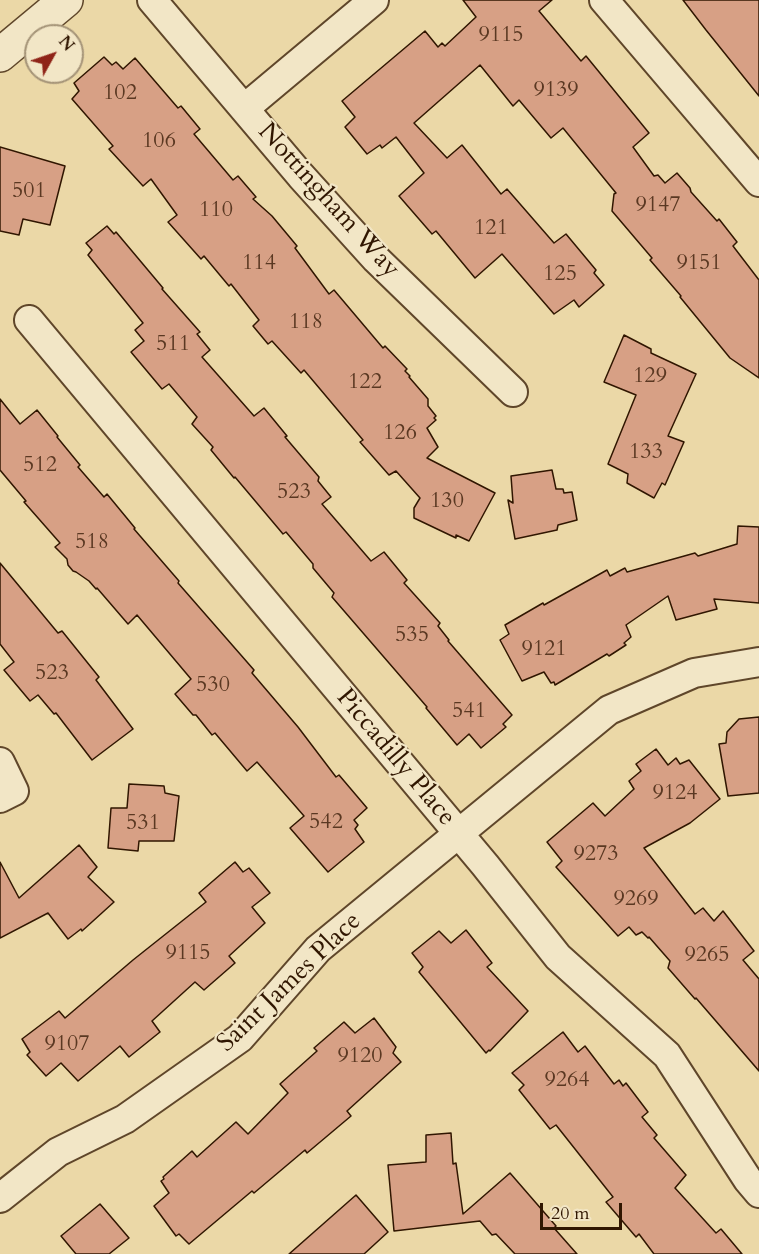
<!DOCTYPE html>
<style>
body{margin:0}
#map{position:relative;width:759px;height:1254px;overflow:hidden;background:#ebd8a7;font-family:Cardo,serif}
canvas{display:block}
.north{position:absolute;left:24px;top:24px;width:60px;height:60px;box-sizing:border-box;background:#f2e6c6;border:2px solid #a49377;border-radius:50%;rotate:50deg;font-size:16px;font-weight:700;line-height:24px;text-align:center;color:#301601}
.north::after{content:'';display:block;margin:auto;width:21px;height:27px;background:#8f2418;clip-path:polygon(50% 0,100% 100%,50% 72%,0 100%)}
.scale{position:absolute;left:540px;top:1203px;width:82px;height:27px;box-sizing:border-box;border:3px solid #301601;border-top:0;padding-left:8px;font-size:18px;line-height:21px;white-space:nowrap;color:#301601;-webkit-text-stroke:4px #f2e6c6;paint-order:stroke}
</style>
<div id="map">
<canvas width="759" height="1254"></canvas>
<div class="north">N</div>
<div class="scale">20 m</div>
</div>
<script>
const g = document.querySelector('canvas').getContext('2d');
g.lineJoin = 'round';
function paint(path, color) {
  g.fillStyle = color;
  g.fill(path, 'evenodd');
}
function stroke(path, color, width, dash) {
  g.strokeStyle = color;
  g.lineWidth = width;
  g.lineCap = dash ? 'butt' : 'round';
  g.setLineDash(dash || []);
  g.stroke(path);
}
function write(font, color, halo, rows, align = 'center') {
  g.font = font + ' Cardo,serif';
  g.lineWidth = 4.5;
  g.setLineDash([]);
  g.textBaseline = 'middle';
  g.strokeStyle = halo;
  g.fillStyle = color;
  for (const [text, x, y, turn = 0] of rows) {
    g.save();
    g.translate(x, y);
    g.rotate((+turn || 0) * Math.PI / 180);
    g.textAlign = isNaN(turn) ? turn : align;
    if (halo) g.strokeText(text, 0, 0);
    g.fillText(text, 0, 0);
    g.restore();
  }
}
const building = new Path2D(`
 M463,0H552L539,11L581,61L586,56L649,133L633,147L654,176L658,175L665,183L677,173L690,188L691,192L717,221L719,219L737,242L733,246L759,280V378L730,358L680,297L681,296L650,260L652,258L612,211L614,194L616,193L563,128L551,138L519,100L513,106L480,65L414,123L447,158L462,145L501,194L507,189L554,243L566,234L596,270L594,273L604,285L579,307L574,300L554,314L502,254L475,278L436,231L432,234L399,196L424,173L396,137L382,148L380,145L367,154L345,127L355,117L342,101L425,31L438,47L442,43L445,46L476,17Z
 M683,0H759V96L706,30Z
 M104,57L112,65L116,62L123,69L135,58L178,108L181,106L200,129L194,134L233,180L238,176L256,197L253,199L272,216L297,246L295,248L329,294L334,290L383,348L385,346L407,369L405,371L410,376L409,377L428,399V406L436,416L434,418L436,420L427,428L438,447L427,458L495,493L469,541L456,535V538L414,518V508L420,498L396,471L389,475L360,442L363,440L304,370L301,373L272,341L268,344L253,326L259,320L231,284L229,286L204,256L201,259L168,222L177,215L151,179L143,186L109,149L113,146L72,99L79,91L74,83Z
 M0,147L65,166L50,225L23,219L19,235L0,231Z
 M107,226L114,234L116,232L163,288L162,289L200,332L197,334L210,350L202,357L254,416L264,408L287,436L285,437L319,477L318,481L331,497L322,504L371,561L384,552L407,580L404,583L440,623L438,626L449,640L448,641L512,715L503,724L506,727L481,748L469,734L457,745L426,708L427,707L332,597L334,593L313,568V564L286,532L283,534L235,477L234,478L211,450L213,447L192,424L197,417L169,384L162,389L131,352L144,341L135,330L143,323L88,255L92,250L86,243Z
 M624,335L651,349V353L696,374L668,436L684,442L665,485L662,483L654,498L627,483L628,474L608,464L636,395L604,382Z
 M0,399L20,424L37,410L58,436L57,437L80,465L78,467L104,497L107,494L135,528L134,529L179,581L178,583L254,670L252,673L298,727L336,777L339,775L367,808L354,820L358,825L355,829L364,842L328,872L290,828L304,816L257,762L247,771L215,733L212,735L196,715H193L175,694L191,679L137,615L128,624L97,588L96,589L89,581L76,572L73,571L68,565L67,559L55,547L60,543L24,502L26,501L0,470Z
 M552,470L556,489H563L564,493L572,492L577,520L558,525L557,530L515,539L508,500L513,503L511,476Z
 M738,526L759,527V603L714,599L717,609L676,620L668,596L626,625L631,637L624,643L626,645L609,656L607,654L555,685L554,682L551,683L544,672L522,681L500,640L509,634L505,625L543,603L544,605L607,570L610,576L625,568L627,572L695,553L698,556L737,544Z
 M0,563L58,633L62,631L99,677L96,680L133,729L92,760L56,713L54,714L38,695L30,701L4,670L14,662L0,644Z
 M759,717V793L728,796L719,744L726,743L727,732L739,719Z
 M656,749L668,765L676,758L680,764L689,760L720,799L690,823L644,848L695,914L703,908L714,921L723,911L754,951L743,960L759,979V1071L696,998L695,999L668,968L670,961L649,937L648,938L642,932L636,935L629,927L618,936L556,867L562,861L547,842L593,803L605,816L634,789L629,781L641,771L636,764Z
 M129,784L164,786L165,793L179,796L174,841H139L138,851L108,848L111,808H127Z
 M79,845L97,867L88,877L114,902L82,931L81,929L68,939L48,913L0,938V862L19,898Z
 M235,862L243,872L249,868L270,893L252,907L265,923L229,956L235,963L204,990L195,982L152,1021L160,1032L129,1057L120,1046L78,1081L61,1063L46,1076L27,1055L30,1052L22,1039L59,1011L65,1018L133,960L206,902L199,893Z
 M466,930L492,963L487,967L528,1011L490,1051L489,1050L486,1053L419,972L423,967L412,953L439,931L451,943Z
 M374,1018L396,1047L393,1053L401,1062L347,1111L351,1116L307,1153L305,1150L254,1193L252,1191L189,1244L179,1234L176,1236L154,1206L169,1193L161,1181L164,1179L163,1177L192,1151L197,1157L236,1122L248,1134L288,1093L280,1084L317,1051L314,1048L344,1022L355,1033Z
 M563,1032L578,1052L585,1046L614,1084L619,1080L623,1086L626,1083L648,1112L642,1117L657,1135L654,1138L686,1175L675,1188L716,1233L721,1229L742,1254H654L639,1234L636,1237L606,1202L613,1197L556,1125L550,1129L519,1090L524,1085L512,1073Z
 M451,1133L453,1164L456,1163L463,1214L510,1173L556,1226L554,1228L577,1254H515L496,1234L492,1235L480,1221L394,1231L388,1165L426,1162V1135Z
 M356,1195L388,1232L364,1254H289Z
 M100,1204L129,1238L109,1254H76L61,1236Z`);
paint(building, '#d7a085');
stroke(building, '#301601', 1.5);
const minor = new Path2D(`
 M152,0L301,176L376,259L513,392
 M604,0L759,182
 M245,108L374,0
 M29,320L485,865L558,957L667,1055L748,1180L759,1193
 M0,762L14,791L0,798
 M0,1198L58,1152L125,1119L240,1038L318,949L609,710L694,673L759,662`);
const tertiary = new Path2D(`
 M0,55L66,0`);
stroke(minor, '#5f462a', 32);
stroke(tertiary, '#5f462a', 36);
stroke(minor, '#f2e6c6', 28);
stroke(tertiary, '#f2e6c6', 33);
write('22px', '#5a3822', null, [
 ["9115",501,36],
 ["9139",556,91],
 ["102",120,94],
 ["106",159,142],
 ["501",29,192],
 ["9147",658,206],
 ["110",216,211],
 ["121",491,229],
 ["114",259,264],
 ["9151",699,264],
 ["125",560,275],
 ["118",306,323],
 ["511",173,345],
 ["129",650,377],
 ["122",365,383],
 ["126",400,434],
 ["133",646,453],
 ["512",40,466],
 ["523",294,493],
 ["130",447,502],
 ["518",92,543],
 ["535",412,636],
 ["9121",544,650],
 ["523",52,674],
 ["530",213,686],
 ["541",469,712],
 ["9124",675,794],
 ["542",326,823],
 ["531",143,824],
 ["9273",596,855],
 ["9269",636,900],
 ["9115",188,954],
 ["9265",707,956],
 ["9107",67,1045],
 ["9120",360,1057],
 ["9264",567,1081]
]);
write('26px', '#301601', '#f2e6c6', [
 ["Nottingham Way",328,201,48],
 ["Piccadilly Place",395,758,50],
 ["Saint James Place",290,983,-44]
]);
</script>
